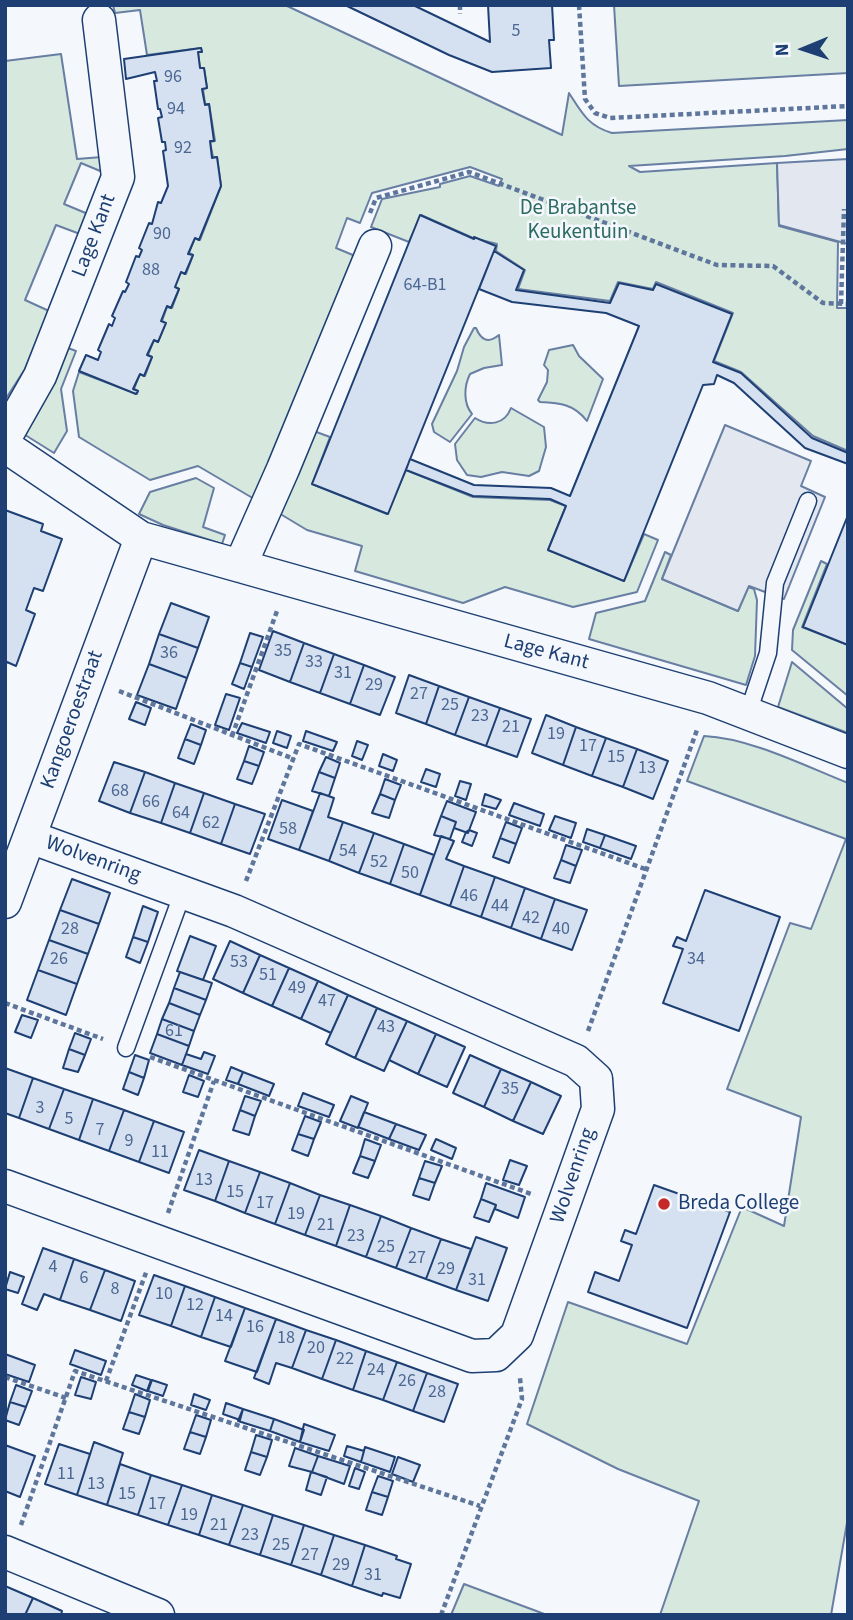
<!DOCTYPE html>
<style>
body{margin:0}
#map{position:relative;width:853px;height:1620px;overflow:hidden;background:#f4f7fb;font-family:"Source Sans 3",sans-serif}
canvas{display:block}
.frame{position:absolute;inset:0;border:7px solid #1d3f73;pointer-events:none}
.north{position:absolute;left:769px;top:14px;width:70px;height:70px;-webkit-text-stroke:5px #f4f7fb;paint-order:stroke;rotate:268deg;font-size:19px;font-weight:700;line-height:28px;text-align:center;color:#1d3f73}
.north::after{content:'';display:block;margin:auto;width:24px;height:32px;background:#1d3f73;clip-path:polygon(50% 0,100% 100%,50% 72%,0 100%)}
</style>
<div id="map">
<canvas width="853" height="1620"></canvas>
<div class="frame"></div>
<div class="north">N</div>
</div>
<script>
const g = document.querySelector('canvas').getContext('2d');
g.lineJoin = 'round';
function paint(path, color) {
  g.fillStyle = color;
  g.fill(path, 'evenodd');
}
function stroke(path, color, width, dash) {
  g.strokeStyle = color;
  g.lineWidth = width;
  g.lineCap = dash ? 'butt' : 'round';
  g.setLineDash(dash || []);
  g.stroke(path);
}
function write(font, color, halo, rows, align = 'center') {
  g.font = font + ' "Source Sans 3",sans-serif';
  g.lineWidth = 5;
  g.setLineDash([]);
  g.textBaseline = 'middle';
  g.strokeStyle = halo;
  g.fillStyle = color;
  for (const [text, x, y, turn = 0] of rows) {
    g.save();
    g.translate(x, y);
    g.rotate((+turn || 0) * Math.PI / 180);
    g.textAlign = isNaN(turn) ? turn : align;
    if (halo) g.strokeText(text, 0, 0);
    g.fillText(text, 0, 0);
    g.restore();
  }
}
const green = new Path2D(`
 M113,5H285L562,135L569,93C582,113 588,126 612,133L848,120V149L785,156L629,166L640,172L777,163L779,226L838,242L837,308H848V451L813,436L741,372L714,361L733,313L656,282L653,289L618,282L610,301L518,289L525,270L496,251L497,244L473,238L421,215L409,242L371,227L382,199L440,187V184L470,176L499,186L502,179L470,167L372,193L360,223L347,218L336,248L360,258L256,500L198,466L150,480L79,437L73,391L79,372L137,394L138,391L134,389L140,374L145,376L152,357L148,355L154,340L158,342L165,323L162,321L167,307L172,308L179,289L175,287L181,272L186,274L193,255L189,253L195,238L200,240L221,186L217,157H213L210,142L215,141L209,104H205L203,89L207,88L204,68H200L198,52L202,51L201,48L147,55L140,10L115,13Z
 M614,5H848V73L619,86Z
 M61,54L77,159L102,157L105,173L81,163L64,204L88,214L80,234L56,225L25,300L49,311L25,369L5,400V61Z
 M474,328H476C481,340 488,344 499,335L502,365L484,368L470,374C464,386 463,403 472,414L450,442L434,432L432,424L457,371L464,347Z
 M573,345L579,356L603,379L587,421C574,404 560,403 540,402L538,400L547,382L548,370L544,365L549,350Z
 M68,348L76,351L61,389L67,431L54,453L22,433L54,382Z
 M511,408L544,427L546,447L539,471L529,476L502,472L481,477L467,475L457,460L455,444L475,418C489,427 505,424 511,408Z
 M311,430L330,437L312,484L387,514L406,470L473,497L550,500L566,506L548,550L624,581L644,534L658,540L637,592L573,607L505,587L463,603L355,571L362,546L307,530L272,509Z
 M196,478L214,488L203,527L225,535L222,544L163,525L139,514L150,492Z
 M665,552L671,555L662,579L738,611L748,587L754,589L757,600L755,656L746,685L589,639L596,613L645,601Z
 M821,561L827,564L802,627L848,645V696L792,650L793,630Z
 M792,662L848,709V733L778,707Z
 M704,736C750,738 805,766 848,783V1517L831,1615H660L699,1501L618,1469L527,1424L568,1302L687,1344L742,1207L784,1226L801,1117L727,1089L790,923L811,929L846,839L687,781Z
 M464,1584L547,1615H451Z`);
paint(green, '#d7e8df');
stroke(green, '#687fa3', 2);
const parking = new Path2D(`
 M848,159V244L779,225L777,163Z
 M725,425L811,461L801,486L825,497L784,599L749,586L738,611L662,579Z`);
paint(parking, '#e3e8f0');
stroke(parking, '#687fa3', 2);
const building = new Path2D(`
 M345,5H413L490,42L488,5H552L554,40H549L551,68L492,72L449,55Z
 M201,48L202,52H198L200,68H204L207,88L202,89L205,105L209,104L214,141H210L212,158L217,157L221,186L199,240L195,238L188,254L193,255L185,274L181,272L175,287L179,289L171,308L167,306L161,321L166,323L158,342L154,340L147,355L152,357L144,376L140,374L133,389L138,391L136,394L79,371L86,355L98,360L101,352L98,350L109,324L112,326L115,318L112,316L123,291L125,292L129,284L126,282L136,256L139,257L142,250L139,248L149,223L152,224L158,202L161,203L168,186L163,151L166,150L165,142H162L158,118L162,117L160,109H158L154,81H157L155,72L126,79L124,59Z
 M420,215L474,239V237L496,246L388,514L312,484Z
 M494,251L524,270L516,290L610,303L619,283L653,290L656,284L732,314L713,362L741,373L812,438L848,453V464L805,448L734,383L717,375L714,384L703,385L624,581L548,550L566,506L550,499L473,496L406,470L410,459L474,485L551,488L570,496L639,326L606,313L512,302L479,289Z
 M5,510L43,524L41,531L62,539L43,591L34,588L26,610L35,614L16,666L7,662L5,666Z
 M848,515V645L803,627Z
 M171,603L209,617L198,648L159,634Z
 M273,631L304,643L290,682L259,670Z
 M250,633L263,637L252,667L240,663Z
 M159,634L198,648L187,678L149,664Z
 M304,643L334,654L320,693L290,682Z
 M334,654L364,665L350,704L320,693Z
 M240,663L252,667L244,689L232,684Z
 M149,664L187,678L176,709L137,695Z
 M364,665L395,677L380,715L350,704Z
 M409,675L439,686L426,724L396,713Z
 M439,686L469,697L455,735L426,724Z
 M226,694L240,698L229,730L215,725Z
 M469,697L500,708L486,746L455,735Z
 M136,702L151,708L145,725L129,719Z
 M500,708L531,719L517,757L486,746Z
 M546,715L576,727L563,765L532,753Z
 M242,723L270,732L266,743L237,733Z
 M191,724L206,730L201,745L185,739Z
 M576,727L606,738L592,776L563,765Z
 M277,731L291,736L287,748L273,743Z
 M306,731L337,742L333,751L303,741Z
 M606,738L637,749L623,787L592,776Z
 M185,739L201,745L194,764L178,758Z
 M357,741L368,745L362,760L352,756Z
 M249,746L264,752L259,766L244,761Z
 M637,749L668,761L653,799L623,787Z
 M383,754L397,760L393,771L379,766Z
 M326,757L340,763L335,778L319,772Z
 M244,761L259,766L252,784L237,779Z
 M114,762L145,772L130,813L99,801Z
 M426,769L440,774L436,787L421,782Z
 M145,772L175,783L161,823L130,813Z
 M319,772L335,778L329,796L312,791Z
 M385,779L401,785L395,800L380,794Z
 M460,781L471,784L466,800L455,796Z
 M175,783L204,793L190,833L161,823Z
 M204,793L235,804L221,844L190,833Z
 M320,793L334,798L328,817L343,822L329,861L299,850Z
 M380,794L395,800L389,818L372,813Z
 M485,794L501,800L496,809L482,805Z
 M282,800L313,811L299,850L268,839Z
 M447,801L476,812L468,833L454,828L456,822L441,816Z
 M514,803L544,814L540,826L509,815Z
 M235,804L265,814L250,854L221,844Z
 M441,816L456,822L450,839L434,835Z
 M555,816L576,823L571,838L549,830Z
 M343,822L374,833L359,873L329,861Z
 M506,822L522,828L516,844L500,838Z
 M587,829L605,835L600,848L583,842Z
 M469,830L477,833L472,846L462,842L466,832Z
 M374,833L404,844L390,884L359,873Z
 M605,835L636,846L631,859L600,848Z
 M441,836L454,841L446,859L464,866L450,906L420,895Z
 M500,838L516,844L509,863L493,857Z
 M404,844L434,855L420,895L390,884Z
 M566,845L582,850L576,866L561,860Z
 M561,860L576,866L570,883L554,878Z
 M464,866L495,877L481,917L450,906Z
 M495,877L525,888L511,928L481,917Z
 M72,879L110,893L99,924L60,910Z
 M525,888L555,899L541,939L511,928Z
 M705,890L780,917L739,1031L663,1003L683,949L673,946L677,937L686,941Z
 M555,899L587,910L572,950L541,939Z
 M143,906L158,912L148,942L133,937Z
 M60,910L99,924L88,954L49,940Z
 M190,936L216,946L203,980L177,971Z
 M133,937L148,942L140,963L126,957Z
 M49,940L88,954L77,984L38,970Z
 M230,941L260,955L243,993L213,979Z
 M260,955L289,968L272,1006L243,993Z
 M289,968L318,981L301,1019L272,1006Z
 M38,970L77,984L66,1015L27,1000Z
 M180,972L212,983L206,1000L174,988Z
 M318,981L348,995L331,1033L301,1019Z
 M174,988L206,1000L200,1015L169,1003Z
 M348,995L377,1008L355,1058L326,1044Z
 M169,1003L200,1015L194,1031L162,1019Z
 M377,1008L407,1021L384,1071L355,1058Z
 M22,1015L38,1020L31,1038L15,1032Z
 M162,1019L194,1031L189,1046L157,1034Z
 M407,1021L436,1034L418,1074L389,1060Z
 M75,1033L91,1039L85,1055L69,1049Z
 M157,1034L189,1046L182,1065L150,1053Z
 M436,1034L465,1047L447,1087L418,1074Z
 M69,1049L85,1055L78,1072L63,1068Z
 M204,1052L215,1056L208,1074L182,1065L186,1054L201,1059Z
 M135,1055L149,1060L144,1078L129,1072Z
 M470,1055L501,1069L484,1107L453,1093Z
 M231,1067L243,1072L238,1084L226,1080Z
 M5,1068L33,1078L19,1118L5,1113Z
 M501,1069L531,1082L513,1121L484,1107Z
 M129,1072L144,1078L138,1095L123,1089Z
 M243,1072L274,1084L269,1096L238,1084Z
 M189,1075L204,1081L198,1097L183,1092Z
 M33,1078L64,1089L49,1129L19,1118Z
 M531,1082L561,1096L543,1134L513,1121Z
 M64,1089L93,1099L79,1140L49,1129Z
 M303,1093L334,1105L329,1117L298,1106Z
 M245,1096L261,1101L255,1116L240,1110Z
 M351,1096L368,1103L358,1128L340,1121Z
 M93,1099L124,1110L109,1151L79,1140Z
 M124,1110L154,1121L139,1162L109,1151Z
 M240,1110L255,1116L249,1135L233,1130Z
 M364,1112L396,1124L389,1139L358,1127Z
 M305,1116L321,1122L314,1139L298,1134Z
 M154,1121L184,1132L169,1173L139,1162Z
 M396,1124L426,1135L419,1150L389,1139Z
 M298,1134L314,1139L308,1156L292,1150Z
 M365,1139L381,1145L375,1161L360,1156Z
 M436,1139L456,1148L452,1159L431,1150Z
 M199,1150L229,1161L215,1201L184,1190Z
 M360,1156L375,1161L368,1178L353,1173Z
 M510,1160L527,1166L519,1185L503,1180Z
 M229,1161L260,1172L245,1213L215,1201Z
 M425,1161L442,1166L435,1183L419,1178Z
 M260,1172L290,1183L275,1224L245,1213Z
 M419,1178L435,1183L429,1200L413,1195Z
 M290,1183L320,1195L305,1235L275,1224Z
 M486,1183L525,1197L518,1218L495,1209L496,1205L481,1199Z
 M654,1185L730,1212L687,1328L588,1292L595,1272L619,1281L632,1245L621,1241L625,1230L636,1234Z
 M320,1195L350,1205L336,1246L305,1235Z
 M481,1199L496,1205L489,1222L474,1217Z
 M350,1205L381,1216L366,1257L336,1246Z
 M381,1216L411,1228L396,1268L366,1257Z
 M411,1228L441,1239L426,1279L396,1268Z
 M476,1237L507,1248L488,1301L456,1290Z
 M441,1239L471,1249L456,1290L426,1279Z
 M43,1248L74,1259L60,1300L44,1294L37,1310L22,1304Z
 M74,1259L105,1270L90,1310L60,1300Z
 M105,1270L135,1281L121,1321L90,1310Z
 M10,1272L24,1277L18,1293L5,1289Z
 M154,1275L185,1286L171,1326L139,1315Z
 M185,1286L215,1297L201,1337L171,1326Z
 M215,1297L245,1308L231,1347L201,1337Z
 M245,1308L276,1319L257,1372L225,1361Z
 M276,1319L306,1330L292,1368L276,1363L269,1384L254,1378Z
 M306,1330L336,1340L322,1379L292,1368Z
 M336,1340L366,1351L353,1390L322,1379Z
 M75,1350L106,1361L101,1375L70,1364Z
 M366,1351L397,1362L383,1400L353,1390Z
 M5,1354L35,1365L29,1382L5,1374Z
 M397,1362L427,1373L413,1411L383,1400Z
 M427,1373L458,1384L444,1422L413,1411Z
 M136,1375L151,1380L147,1391L132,1385Z
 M81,1377L96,1382L91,1399L75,1395Z
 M152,1380L167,1385L163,1396L148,1391Z
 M16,1385L32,1391L26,1407L10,1402Z
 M135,1394L150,1400L145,1417L129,1412Z
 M194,1394L210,1400L206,1410L191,1405Z
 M10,1402L26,1407L19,1425L5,1420Z
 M226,1403L243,1409L240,1420L223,1414Z
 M243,1409L274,1419L270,1431L238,1421Z
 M129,1412L145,1417L139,1434L123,1429Z
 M196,1415L211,1420L206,1437L190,1432Z
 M274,1419L304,1430L300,1442L270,1431Z
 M304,1424L335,1435L329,1451L300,1442Z
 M190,1432L206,1437L200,1454L184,1449Z
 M256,1435L272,1440L267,1457L251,1452Z
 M94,1442L123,1453L107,1505L77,1495Z
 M59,1444L90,1454L77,1495L45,1484Z
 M5,1445L35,1456L20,1497L5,1491Z
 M347,1446L364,1451L361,1462L344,1456Z
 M365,1447L395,1457L390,1472L361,1462Z
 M295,1448L318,1456L312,1472L289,1466Z
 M251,1452L267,1457L260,1475L245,1470Z
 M318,1456L350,1466L344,1484L312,1472Z
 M398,1457L420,1465L413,1482L392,1474Z
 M120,1464L151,1475L138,1515L107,1505Z
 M355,1468L365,1472L359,1489L349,1486Z
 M311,1472L327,1477L321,1495L306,1490Z
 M151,1475L182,1485L168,1525L138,1515Z
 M378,1476L393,1481L388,1497L372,1492Z
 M182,1485L212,1495L199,1535L168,1525Z
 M372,1492L388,1497L382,1515L366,1510Z
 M212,1495L243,1505L229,1545L199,1535Z
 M243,1505L273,1515L260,1555L229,1545Z
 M273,1515L304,1525L291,1565L260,1555Z
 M304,1525L334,1535L321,1575L291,1565Z
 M334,1535L365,1545L352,1586L321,1575Z
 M365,1545L397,1556L396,1559L411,1564L400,1598L383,1593L382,1596L352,1586Z
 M5,1586L33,1598L25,1615H5Z
 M33,1598L62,1611L61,1615H25Z`);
paint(building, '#d5e0f0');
stroke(building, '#1d3f73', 2);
const service = new Path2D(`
 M748,713L768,653L775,583L808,501
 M126,1048L183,892`);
const minor = new Path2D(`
 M5,438L40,376L118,177L99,20
 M5,446L141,538L708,698L848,752
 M240,566L283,469L375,246
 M5,902L141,538
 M5,1186L472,1356L496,1355L517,1335L598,1109L596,1079L576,1061L234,911L30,837
 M5,1552L158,1615`);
stroke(service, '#1d3f73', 19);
stroke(minor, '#1d3f73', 35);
stroke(new Path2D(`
 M460,5V14
 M579,5L585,99L595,113L610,118L848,106
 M370,213L376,198L469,172L717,265L773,266L823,303L848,304
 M841,304L844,209
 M119,691L294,759
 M232,736L277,611
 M246,881L299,744L648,870
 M5,1003L103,1039
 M588,1031L697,730
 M150,1057L534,1195
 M168,1213L214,1081
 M5,1377L66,1398
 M106,1381L147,1270
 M21,1525L75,1371L480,1506
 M441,1615L522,1399L520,1378`), '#5e769c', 4.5, [5, 3.5]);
stroke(service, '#f4f7fb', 16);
stroke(minor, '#f4f7fb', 32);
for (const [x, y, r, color] of [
 [664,1204,7,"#c62828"]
]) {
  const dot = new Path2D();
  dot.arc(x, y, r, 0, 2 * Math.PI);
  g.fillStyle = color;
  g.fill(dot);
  stroke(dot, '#f4f7fb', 2.5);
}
write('18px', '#4b6792', null, [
 ["5",516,32],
 ["96",173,78],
 ["94",176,110],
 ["92",183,149],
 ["90",162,235],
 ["88",151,271],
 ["64-B1",425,286],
 ["35",283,652],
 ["36",169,654],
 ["33",314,663],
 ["31",343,674],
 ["29",374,686],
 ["27",419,695],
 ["25",450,706],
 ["23",480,717],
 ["21",511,728],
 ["19",556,735],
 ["17",588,747],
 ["15",616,758],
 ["13",647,769],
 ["68",120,792],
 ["66",151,803],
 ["64",181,814],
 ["62",211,824],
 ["58",288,830],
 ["54",348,852],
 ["52",379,863],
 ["50",410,874],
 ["46",469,897],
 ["44",500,907],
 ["42",531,919],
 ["28",70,930],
 ["40",561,930],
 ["26",59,960],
 ["34",696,960],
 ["53",239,963],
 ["51",268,976],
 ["49",297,989],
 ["47",327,1002],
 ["43",386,1028],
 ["61",174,1032],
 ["35",510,1090],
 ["3",40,1109],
 ["5",69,1120],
 ["7",100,1131],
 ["9",129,1142],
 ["11",160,1153],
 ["13",204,1181],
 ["15",235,1193],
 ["17",265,1204],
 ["19",296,1215],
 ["21",326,1226],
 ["23",356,1237],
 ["25",386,1248],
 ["27",417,1259],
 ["4",53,1268],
 ["29",446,1270],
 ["6",84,1279],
 ["31",477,1281],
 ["8",115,1290],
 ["10",164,1295],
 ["12",195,1306],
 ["14",224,1317],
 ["16",255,1328],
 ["18",286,1339],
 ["20",316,1349],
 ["22",345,1360],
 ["24",376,1371],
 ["26",407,1382],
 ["28",437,1393],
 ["11",66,1475],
 ["13",96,1485],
 ["15",127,1495],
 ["17",157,1505],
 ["19",189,1516],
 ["21",219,1526],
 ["23",250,1536],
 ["25",281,1546],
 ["27",310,1556],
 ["29",341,1566],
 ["31",373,1576]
]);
write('21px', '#2c6c60', '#f4f7fb', [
 ["De Brabantse",578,209],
 ["Keukentuin",578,233]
]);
write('21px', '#1d3f73', '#f4f7fb', [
 ["Lage Kant",95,236,-69],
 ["Lage Kant",546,653,15],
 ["Kangoeroestraat",73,720,-70],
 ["Wolvenring",93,860,20],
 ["Wolvenring",574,1176,-71]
]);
write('21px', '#1d3f73', '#f4f7fb', [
 ["Breda College",678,1204]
], 'left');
</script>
